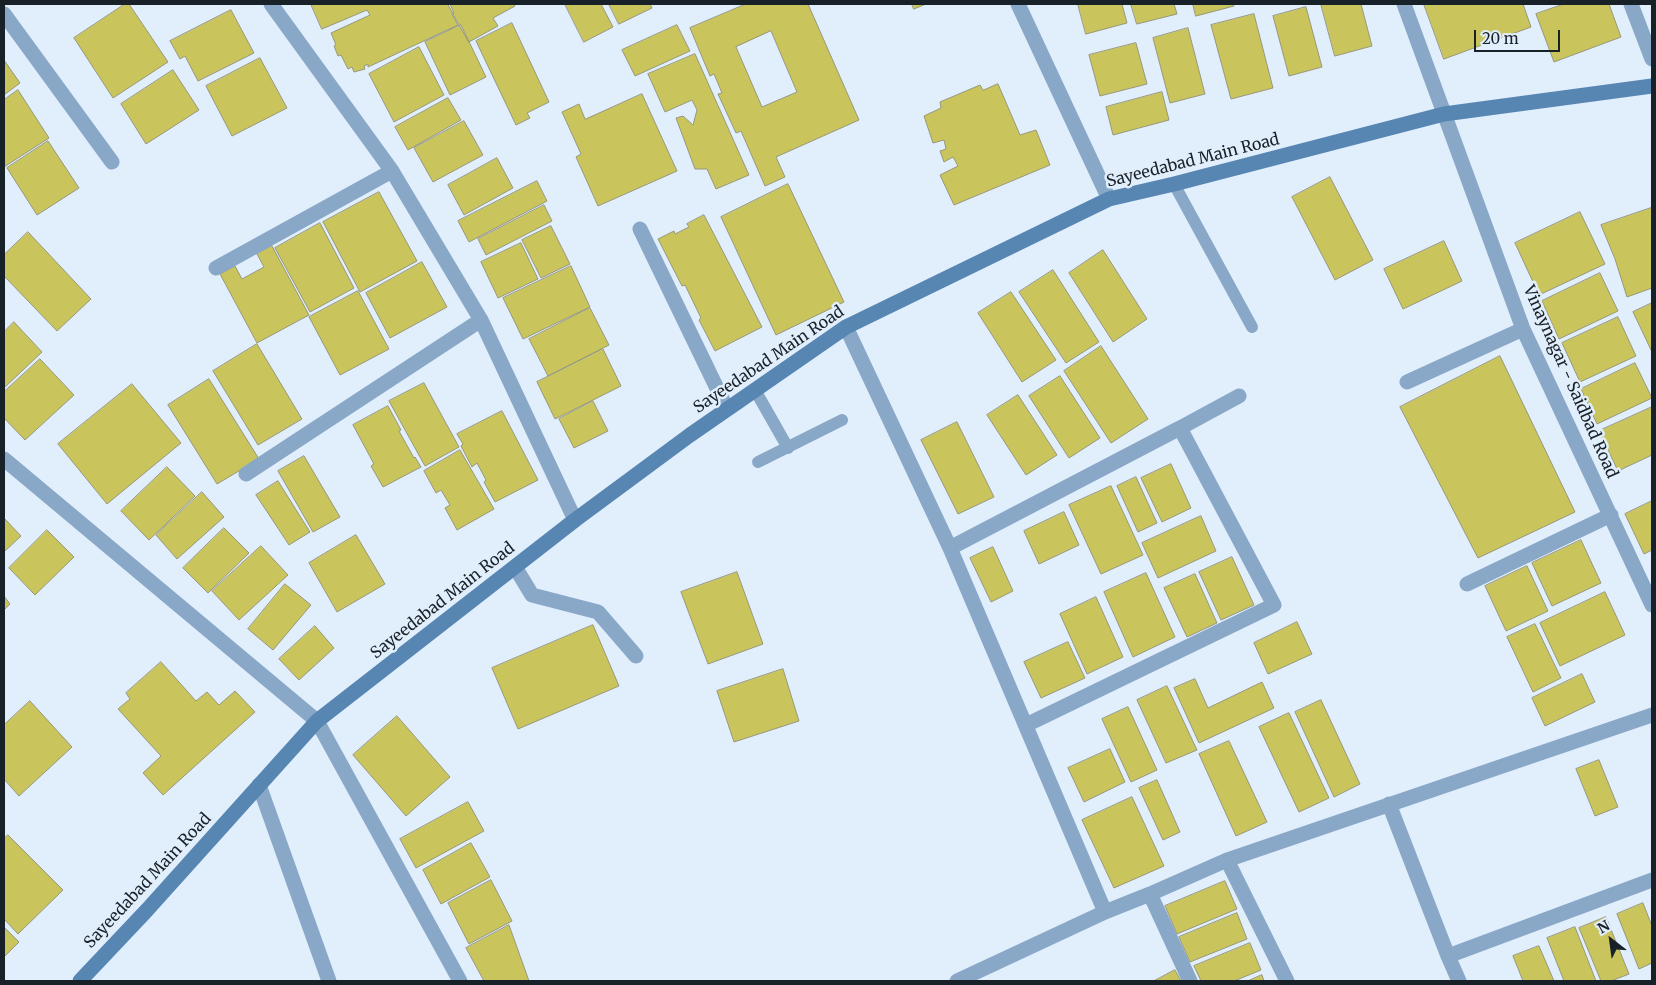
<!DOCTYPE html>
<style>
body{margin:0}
#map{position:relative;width:1656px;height:985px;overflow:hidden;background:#e1eefc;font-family:Merriweather,serif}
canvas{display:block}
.frame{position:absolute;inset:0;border:5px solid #182028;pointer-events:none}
.north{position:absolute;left:1586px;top:915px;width:50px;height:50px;-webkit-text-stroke:4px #e1eefc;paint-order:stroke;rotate:330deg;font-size:14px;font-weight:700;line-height:20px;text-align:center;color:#182028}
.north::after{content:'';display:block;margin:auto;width:18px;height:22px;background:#182028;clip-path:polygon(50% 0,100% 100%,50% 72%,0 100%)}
.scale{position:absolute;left:1474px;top:30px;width:86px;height:22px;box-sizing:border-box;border:2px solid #182028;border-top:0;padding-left:6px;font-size:15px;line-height:18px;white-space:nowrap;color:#182028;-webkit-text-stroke:4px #e1eefc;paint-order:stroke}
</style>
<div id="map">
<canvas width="1656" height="985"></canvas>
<div class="frame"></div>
<div class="north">N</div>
<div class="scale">20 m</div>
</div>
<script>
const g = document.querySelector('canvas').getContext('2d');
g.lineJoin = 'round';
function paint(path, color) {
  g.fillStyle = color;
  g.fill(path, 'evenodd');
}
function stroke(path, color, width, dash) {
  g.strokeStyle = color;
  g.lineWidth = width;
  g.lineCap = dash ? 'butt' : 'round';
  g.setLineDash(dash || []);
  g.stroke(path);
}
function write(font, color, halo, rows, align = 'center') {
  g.font = font + ' Merriweather,serif';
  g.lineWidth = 5;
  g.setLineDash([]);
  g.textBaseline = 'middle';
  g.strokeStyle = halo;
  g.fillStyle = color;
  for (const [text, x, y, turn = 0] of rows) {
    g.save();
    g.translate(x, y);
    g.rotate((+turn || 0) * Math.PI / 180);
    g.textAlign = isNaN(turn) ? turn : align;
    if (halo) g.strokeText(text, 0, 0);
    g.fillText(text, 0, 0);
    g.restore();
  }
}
const building = new Path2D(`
 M125,4H129L168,62L113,98L74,38Z
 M311,4H450L454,13L452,14L458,25L368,67V64L364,66L365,69L354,72L352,67L348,69L341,55L338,56L334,46L336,45L331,33L370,15L367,10L322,29Z
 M448,4H514L515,6L493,18L498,26L469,42Z
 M565,4H601L613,27L584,42Z
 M609,4H650L652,8L619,24Z
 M746,4H808L859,120L776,157L785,177L765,186L741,131L736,133L718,94L722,93L714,74L710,76L690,28ZM771,31L797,92L762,107L736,47Z
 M912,4H926L914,9Z
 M1078,4H1122L1127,23L1086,34Z
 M1131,4H1174L1177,14L1137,24Z
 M1193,4H1233L1234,6L1196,16Z
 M1321,4H1361L1372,46L1335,56Z
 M1424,4H1523L1531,27L1444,59Z
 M1564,4H1609L1621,37L1554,62L1536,14Z
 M1306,7L1322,67L1289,76L1273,16Z
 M231,10L254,53L198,81L185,56L180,59L170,41Z
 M1254,14L1273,88L1231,99L1211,25Z
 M512,23L549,102L527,113L530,118L516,125L476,41Z
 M461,25L486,77L450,95L425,42Z
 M677,25L690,51L635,76L622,50Z
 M1188,28L1205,94L1170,103L1153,38Z
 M1136,43L1147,84L1100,96L1089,55Z
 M419,47L444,95L394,122L369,74Z
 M695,54L749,175L716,189L707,169H695L676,118L683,116L693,125L697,110L692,100L665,112L648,74Z
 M260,58L287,108L232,136L206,86Z
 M4,60L20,83L4,95Z
 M173,70L199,110L146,144L121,104Z
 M998,84L1020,135L1036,130L1050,165L954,205L940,175L958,166L953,157L944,162L940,151L946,149L944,140L933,143L924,116L941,108L940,102L980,85L983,90Z
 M18,90L49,138L4,167V100Z
 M1162,92L1169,120L1113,135L1106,107Z
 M642,94L677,171L598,206L576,157L581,154L562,112L579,104L585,119Z
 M448,98L461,120L408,150L395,127Z
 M464,121L483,155L433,182L414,148Z
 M48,141L79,188L37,215L7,168Z
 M497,158L513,188L464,215L448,185Z
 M1330,177L1373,260L1335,280L1292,197Z
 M537,181L547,201L469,242L458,221Z
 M788,184L844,302L776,335L721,217Z
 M379,192L417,261L360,292L323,222Z
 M544,205L552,221L486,255L478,239Z
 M1651,208L1652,211V288L1627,297L1615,259L1601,225Z
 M1580,212L1605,264L1539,295L1515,243Z
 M704,215L762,327L715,351L699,320L701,318L685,285L682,286L658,239L674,231L675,234L689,227L687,224Z
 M320,223L354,288L310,312L275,248Z
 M551,226L570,264L541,278L522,240Z
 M28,232L91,299L57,331L4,276V255Z
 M1444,241L1462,281L1403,309L1384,269Z
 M521,243L538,279L498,298L481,262Z
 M272,246L309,315L257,343L220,274L235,266L242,279L264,267L257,254Z
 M1103,250L1147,319L1113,342L1069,273Z
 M422,262L447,307L390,338L366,293Z
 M571,266L590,307L523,339L503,298Z
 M1053,270L1099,342L1066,363L1019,292Z
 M1600,273L1618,311L1559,339L1542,301Z
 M358,291L389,349L340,375L309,317Z
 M1011,292L1056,360L1022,382L978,313Z
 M1652,303V352L1633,312Z
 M590,308L609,345L548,376L529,339Z
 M1618,317L1636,356L1580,382L1562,343Z
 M14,322L42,352L4,388V332Z
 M257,344L302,419L258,445L213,371Z
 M1101,346L1148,419L1111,443L1064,371Z
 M603,349L621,386L555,419L537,382Z
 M1500,356L1575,512L1478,558L1400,407Z
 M40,359L74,395L25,440L4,418V392Z
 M1635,363L1652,398L1597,424L1581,389Z
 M1060,376L1100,438L1069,458L1029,396Z
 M209,379L259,459L217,484L168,405Z
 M424,383L459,447L425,466L389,401Z
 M132,384L181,443L107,504L58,444Z
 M1018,395L1057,455L1026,475L987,415Z
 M593,401L608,431L574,448L559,419Z
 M388,406L401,430L399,431L414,458L415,457L421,467L383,487L371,466L374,464L353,425Z
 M1652,407V455L1618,471L1599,431Z
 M502,411L538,480L495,502L484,482L486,480L477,463L472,467L461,446L463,444L457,434Z
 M957,422L994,497L958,514L921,440Z
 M460,450L494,509L457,530L445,508L450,505L441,490L436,493L424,471Z
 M304,456L340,517L313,532L278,471Z
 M1171,464L1191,508L1162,522L1141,478Z
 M167,467L195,496L149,540L121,511Z
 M1136,477L1157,523L1138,532L1117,486Z
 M278,481L310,532L289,545L256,495Z
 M1111,486L1143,555L1101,574L1069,505Z
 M202,492L224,517L177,559L156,535Z
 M1652,501V550L1644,554L1625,514Z
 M1064,512L1079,545L1039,564L1024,531Z
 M1201,516L1216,551L1158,578L1142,543Z
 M4,518L21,536L4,552Z
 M224,528L249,553L208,593L183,568Z
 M47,530L74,557L35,595L9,568Z
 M356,535L385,584L337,612L309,563Z
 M1581,540L1601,583L1552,606L1532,563Z
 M261,546L288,575L239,620L212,591Z
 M993,547L1013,591L991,602L970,558Z
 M1232,557L1254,605L1221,620L1199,572Z
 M1527,566L1548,611L1506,631L1485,586Z
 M737,572L763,644L708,664L681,592Z
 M1146,573L1175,637L1133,657L1104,592Z
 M1195,574L1217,623L1187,637L1164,588Z
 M285,584L311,605L273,650L248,629Z
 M1605,592L1625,635L1560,666L1540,623Z
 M4,596L10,604L4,610Z
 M1096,597L1123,657L1087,674L1060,614Z
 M1297,622L1312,654L1268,674L1254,643Z
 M1535,624L1561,678L1533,692L1507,637Z
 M593,625L619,686L518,729L492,668Z
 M315,626L334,648L299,680L279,659Z
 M1068,642L1085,678L1041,698L1024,662Z
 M161,662L196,701L207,692L219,705L235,691L255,712L163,795L143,773L161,756L118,709L130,699L126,693Z
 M783,669L799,721L734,742L717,691Z
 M1582,674L1595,702L1545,726L1532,698Z
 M1195,679L1208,708L1262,682L1274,708L1199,743L1174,688Z
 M1167,686L1197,750L1166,763L1137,700Z
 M1321,700L1360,784L1334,797L1295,712Z
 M30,701L72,747L19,796L4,779V725Z
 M1128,707L1157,770L1131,782L1102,719Z
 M1289,713L1329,798L1299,812L1259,727Z
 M397,716L450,777L406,816L353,755Z
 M1229,741L1267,822L1236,836L1199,754Z
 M1110,749L1125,782L1084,802L1068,768Z
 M1599,760L1618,807L1595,816L1576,769Z
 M1157,780L1180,832L1163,840L1139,788Z
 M1132,797L1164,866L1114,888L1082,820Z
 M468,802L484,831L416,868L400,839Z
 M8,835L63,890L18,934L4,919V839Z
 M471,843L490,877L441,904L423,870Z
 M491,880L512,921L469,944L448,903Z
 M1225,881L1237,909L1177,934L1165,906Z
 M1643,903L1652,926V963L1639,969L1617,914Z
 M1237,913L1247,939L1190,962L1179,937Z
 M1606,917L1629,974L1611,981H1601L1579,928Z
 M509,925L529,981H484L466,948Z
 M4,927L19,942L4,957Z
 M1575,927L1596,981H1564L1547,938Z
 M1250,943L1261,970L1234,981H1201L1194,966Z
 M1539,946L1554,981H1523L1513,956Z
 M1175,970L1181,981H1154Z
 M1262,975L1264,981H1248Z`);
paint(building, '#c9c55c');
stroke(building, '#97977c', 1);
stroke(new Path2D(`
 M1174,184L1252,327
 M755,390L788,448
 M758,462L842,420`), '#89a8c7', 12);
stroke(new Path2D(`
 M271,4L392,171L481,320L575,520
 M1404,4L1523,329L1652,605
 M1631,4L1652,59
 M4,14L112,162
 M640,229L727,409
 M216,268L392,171
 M846,327L950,548L1105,912
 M1407,382L1523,329
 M4,459L317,721L460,981
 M246,474L481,320
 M950,548L1180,428
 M515,567L532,595L598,612L636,656
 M1467,584L1611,515
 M1026,725L1274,605L1180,428L1239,396
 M259,785L329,981
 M1389,804L1448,956L1459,981
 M1227,860L1287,981
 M1150,894L1190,981
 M1448,956L1652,880
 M957,981L1105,912L1150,894L1227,860L1652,715`), '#89a8c7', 15);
stroke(new Path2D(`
 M1018,4L1109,199`), '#89a8c7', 15);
stroke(new Path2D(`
 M80,981L147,910L317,721L575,520L690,435L846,327L1109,199L1174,184L1444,114L1652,86`), '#5786b3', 15);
write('16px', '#182028', '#e1eefc', [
 ["Sayeedabad Main Road",1193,161,-14],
 ["Sayeedabad Main Road",769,360,-34],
 ["Vinaynagar - Saidbad Road",1570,382,66],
 ["Sayeedabad Main Road",443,601,-38],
 ["Sayeedabad Main Road",148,881,-47]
]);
</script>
